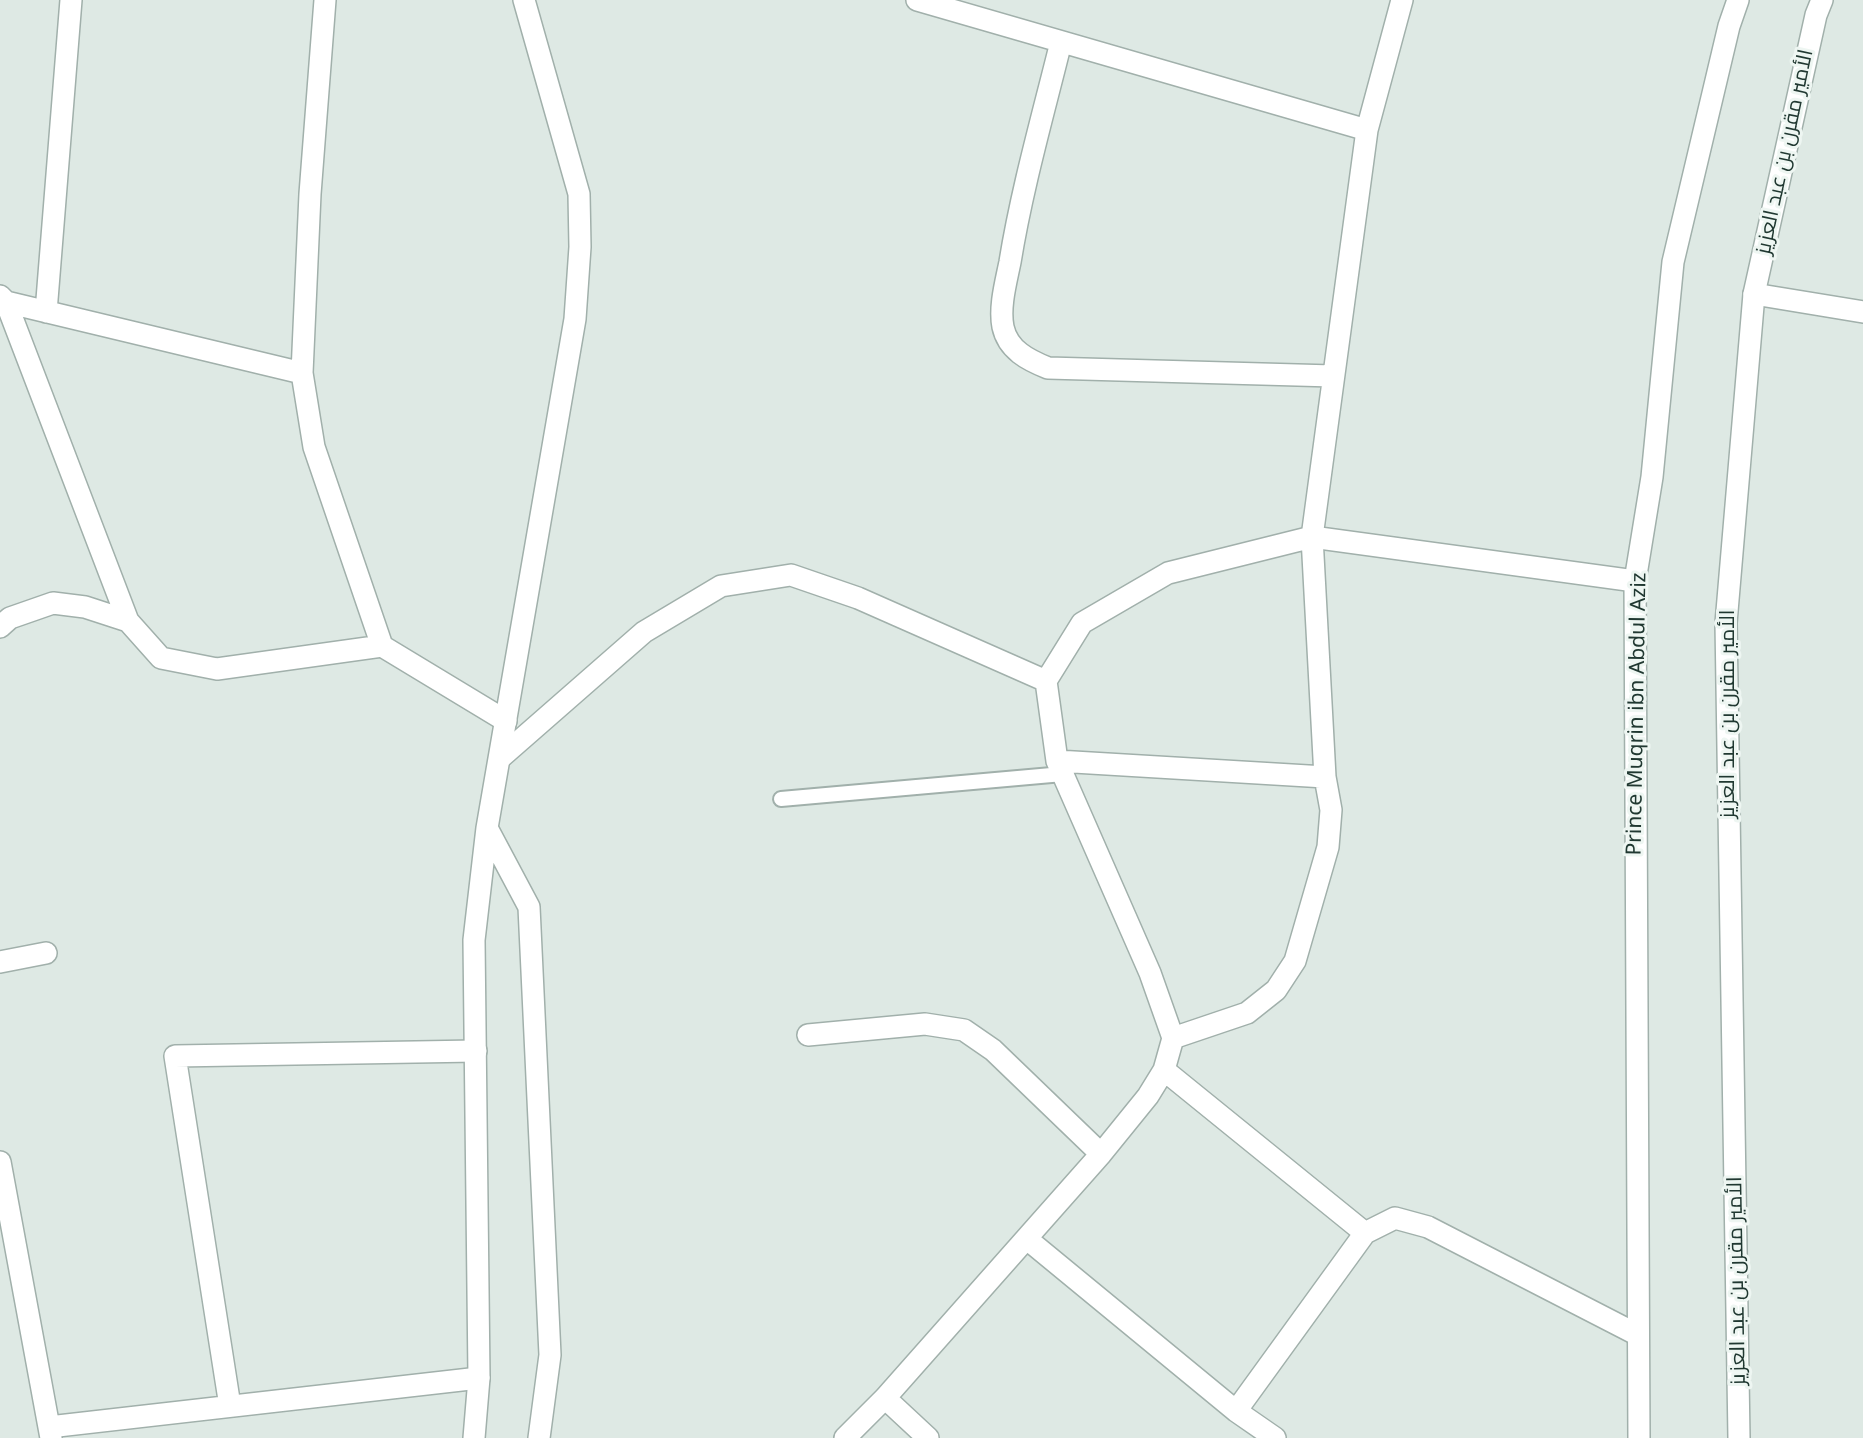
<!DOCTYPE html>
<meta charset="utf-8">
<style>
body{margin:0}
canvas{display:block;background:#dee9e4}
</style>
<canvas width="1863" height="1438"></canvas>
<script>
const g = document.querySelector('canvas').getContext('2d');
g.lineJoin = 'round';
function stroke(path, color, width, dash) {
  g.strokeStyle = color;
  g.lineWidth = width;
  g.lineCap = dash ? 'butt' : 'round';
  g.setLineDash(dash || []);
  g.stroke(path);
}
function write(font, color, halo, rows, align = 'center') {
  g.font = font + ' "Noto Sans",Cairo,sans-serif';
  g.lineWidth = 6;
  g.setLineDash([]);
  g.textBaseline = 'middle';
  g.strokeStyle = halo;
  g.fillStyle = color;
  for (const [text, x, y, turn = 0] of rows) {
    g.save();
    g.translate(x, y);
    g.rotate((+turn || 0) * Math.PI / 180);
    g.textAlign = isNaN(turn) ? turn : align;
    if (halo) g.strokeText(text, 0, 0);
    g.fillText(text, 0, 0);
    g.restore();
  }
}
const service = new Path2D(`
 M781,799L1063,774`);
const minor = new Path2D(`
 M325,0L310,194L302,373L314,447L382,646L506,721
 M917,0L1367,130
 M1061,42C1043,115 1022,188 1010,262C1006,282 999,307 1003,327C1008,350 1028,360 1048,368L1333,376
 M1754,294L1863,312
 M0,296L6,302L302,373
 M6,302L128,621L161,658L217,669L382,646
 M46,312L71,0
 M0,627L10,618L53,603L85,607L128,621
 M500,758L644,632L721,586L791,575L858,598L1046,681
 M1057,761L1325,777L1312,537L1367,130L1402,0
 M0,962L46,953
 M808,1035L925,1024L964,1030L993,1050L1101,1154
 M1173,1038L1247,1013L1276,990L1295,961L1328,847L1331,810L1325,777
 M1164,1070L1365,1233
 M0,1162L51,1438
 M1027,1239L1236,1411L1275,1438
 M885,1398L928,1438
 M230,1406L175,1056L476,1051
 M1236,1411L1365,1233L1395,1218L1428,1227L1638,1335
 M49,1427L479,1378
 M845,1438L885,1398L1101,1154L1148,1096L1164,1070L1173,1038L1150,973L1057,761L1046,681L1082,623L1168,573L1312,537L1635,581`);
const tertiary = new Path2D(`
 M487,828L529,907L550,1355L539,1438
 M474,1438L479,1378L474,940L487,828L575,319L580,247L579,194L524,0
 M1639,1438L1635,581L1652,477L1673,262L1729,26L1738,0
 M1739,1438L1726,623L1754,294L1816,15L1822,0`);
stroke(service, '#a1b0ab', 18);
stroke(minor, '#a1b0ab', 24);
stroke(tertiary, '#a1b0ab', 24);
stroke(service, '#fff', 14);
stroke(minor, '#fff', 21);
stroke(tertiary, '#fff', 21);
write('21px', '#203831', '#eef6f2', [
 ["الأمير مقرن بن عبد العزيز",1785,152,-78],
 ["Prince Muqrin ibn Abdul Aziz",1637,714,-89],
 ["الأمير مقرن بن عبد العزيز",1728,714,-90],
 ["الأمير مقرن بن عبد العزيز",1737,1281,-91]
]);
</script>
